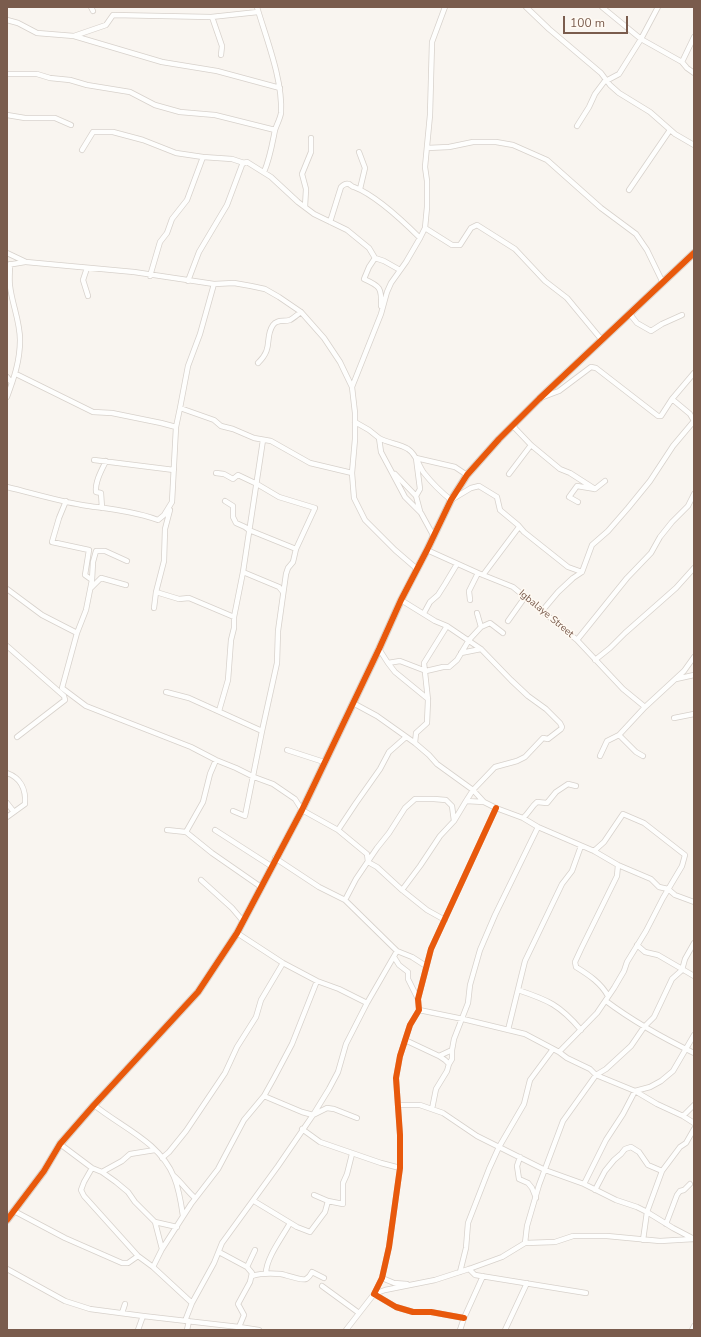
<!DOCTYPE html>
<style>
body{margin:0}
#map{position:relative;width:701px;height:1337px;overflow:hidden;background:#f9f5f0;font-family:"Nunito Sans",sans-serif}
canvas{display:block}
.frame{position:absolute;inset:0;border:8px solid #7a5c4d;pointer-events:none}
.scale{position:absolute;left:563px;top:16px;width:65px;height:18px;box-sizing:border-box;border:2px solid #7a5c4d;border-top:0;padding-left:5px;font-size:12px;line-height:14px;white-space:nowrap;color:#7a5c4d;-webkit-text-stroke:3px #fffaf3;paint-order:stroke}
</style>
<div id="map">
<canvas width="701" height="1337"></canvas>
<div class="frame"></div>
<div class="scale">100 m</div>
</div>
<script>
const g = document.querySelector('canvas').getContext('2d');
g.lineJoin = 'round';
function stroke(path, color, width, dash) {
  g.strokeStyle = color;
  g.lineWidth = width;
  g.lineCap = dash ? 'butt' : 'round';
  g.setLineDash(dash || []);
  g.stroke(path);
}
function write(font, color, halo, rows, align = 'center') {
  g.font = font + ' "Nunito Sans",sans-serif';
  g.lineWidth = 3;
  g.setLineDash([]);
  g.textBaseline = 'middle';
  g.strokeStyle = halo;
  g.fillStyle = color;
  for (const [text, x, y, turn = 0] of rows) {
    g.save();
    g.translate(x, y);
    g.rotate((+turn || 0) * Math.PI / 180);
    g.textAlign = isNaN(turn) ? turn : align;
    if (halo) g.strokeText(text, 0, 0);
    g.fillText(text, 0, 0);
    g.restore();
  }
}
const street = new Path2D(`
 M91,7L93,11
 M257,7C266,38 283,80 281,113C280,119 277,124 275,130C272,145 270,158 264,172
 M526,7L549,29L601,73L610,85L619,93L650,112L675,134L694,145
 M602,7L641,39L682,62L687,68L694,73
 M212,17L222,46L221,55
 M7,20L18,23L37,33L74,36L162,62L217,71L280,88
 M74,36L106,25L113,15L211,17L258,12
 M682,62L694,37
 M7,74H37L50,78L70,80L87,85L130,92L155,105L180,112L215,115L275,130
 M7,115L25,118H55L71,125
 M577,126L589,107L595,94L604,82L619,74L641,39L658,7
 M427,148L449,147L473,142H496L513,145L547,160L601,208L636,234L647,250L663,283
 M82,150L93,132H113L143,140L176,153L203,157L232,159L244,163L247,162L271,177L298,202L314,214L347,230L369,248L375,258L384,261L400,270
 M359,152L365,168L360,189
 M629,190L670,130
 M305,207L306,189L302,174L311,152V138
 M330,222L341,187C343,185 346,183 349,184C351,185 352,187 354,187C375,195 404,222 420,238
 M425,228L452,245H460L471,228L477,225L515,249L545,281L567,298L601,339
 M7,253L26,262L134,272L214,284L234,283L251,286L265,289L279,297L301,312L324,338L340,362L352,387L355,413V439L352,473L354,498L365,520L395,550L417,569
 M375,258L369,267L364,279C380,286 382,288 381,306
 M7,265L25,262
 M87,268L83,280L88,296
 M150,276L160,242L167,233L172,219L187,200L203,157
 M188,281L199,252L227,205L242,165L244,163
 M629,313L637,323L651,331L662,324L682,315
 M258,363C274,348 264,338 273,325C277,319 284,322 290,320C294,318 298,314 301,312
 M16,374L93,412L112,413L161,423L176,427
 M7,377L12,383
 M352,387L381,314L387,292L391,283L406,262L420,238L425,228L427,207V181L425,167L430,115L432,42L445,7
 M7,397C14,378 20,361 20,340C20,321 12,304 10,286C9,279 10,271 10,264
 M543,397L559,391L591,367L596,368L658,416H661L672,399L694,373
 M180,408L214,420L221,426L233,429L254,438L271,441L310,463L352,473
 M355,422L369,430L379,438L381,452L405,497L421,513L433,535
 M512,425L531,445L560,469L570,473L595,489L577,486L569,497L578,502
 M379,438C388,443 400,444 408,449C417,455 418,465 424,473C432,483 441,492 451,500L471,488L479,486L497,497L500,510L518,525L524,532L568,567L582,572
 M94,460L174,470
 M216,473L224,474L233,479L238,475L257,484L279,497L315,508L296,549L293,562L288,568L286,574L278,631L277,663L262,731L245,816L233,811
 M395,474L416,496L420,511
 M509,474L531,445
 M7,487C32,493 57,501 82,505C108,509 133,511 158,520L164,515L172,502L176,427L180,408L188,366L200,334L214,284
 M595,489L605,481
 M416,496L420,489L416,458L455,467L467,475
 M66,501L59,518L52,542L89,550L85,575L92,580L86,610L77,633L62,688L86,706L191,747L216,760L236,768L254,777L273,784L295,799L302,810L338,830L367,854L368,862
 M225,501L233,506V517L236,523L245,527L249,530L296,549
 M102,508L101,493L96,492C95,482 101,471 106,461
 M427,550L478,573L513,587L577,640L623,689L645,707
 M243,572L279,587L283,592
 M483,575L519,527
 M92,580L93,562L96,551H105L127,561
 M91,588L101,578L126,585
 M7,589L42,615L77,633
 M156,592L179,599L189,598L234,617
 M401,600L435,621L447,626L481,649L511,680L528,696L546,709L560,723L562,727L561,729L548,739L543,738L525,757L517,761L495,767L473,790L466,801
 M470,600L469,591L478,573
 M154,608L156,592L164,561L165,529L170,510
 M542,611L558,592L573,578L582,572L592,545L608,531L628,508L650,481L673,446L694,421L690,414L672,399
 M424,613L430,602L438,595L445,584L457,564
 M477,613L481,627
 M508,621L525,597
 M577,640L627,578L651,553L660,537L672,522L688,506L694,494
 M7,646L64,696L65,700L17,737
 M379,649L388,663L400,661L426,671L443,667H449L457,660L469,640L481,627L490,623L503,633
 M461,653L481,649
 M595,660L610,648L625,633L676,588L694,568
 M388,663L395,672L428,699
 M676,679L694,675
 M166,692L189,698L262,731
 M353,703L377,716L415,743L429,755L437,764L473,790L484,802L496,808L523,818C529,813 531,807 537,802L547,803L556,792L568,784L576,786
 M219,711L228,680L231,640L234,628V617L243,572L263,440
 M674,718L694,714
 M619,735L636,752L643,756
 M415,743L416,733L427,723L428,700L424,663L447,626
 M287,750L324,762
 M600,756L607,741L619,735L645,707L684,671L694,657
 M7,773C21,778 26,790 25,804L7,817
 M7,803L14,812
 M523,818L538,827L594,851L618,865L651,879L659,887L668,889L675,895L694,902
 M167,830L186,832L212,853L261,887
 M215,830L271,866
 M338,830L356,803L380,769L389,752L406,737
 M186,832L203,802L210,774L216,760
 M368,862L377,867L402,890L420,866L440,836L454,821L466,801L484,802
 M201,880L232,908L243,921
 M402,890L427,910L445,920
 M345,900L356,879L377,848L389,833L405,808L415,799H434L446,800L452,806L454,821
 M237,933L283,963L317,981L339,989L367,1003
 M637,945L645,952L658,955L694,976
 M397,951L412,957L426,966
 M394,957L399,965L408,972V979L418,999
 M518,990C548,1000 560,1005 581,1030
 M608,996C601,983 589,975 576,967L575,962L581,949L617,876L618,865
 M606,1001C634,1022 663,1038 694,1053
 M419,1010L463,1019L525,1034L559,1052L567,1058L590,1069L596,1075L635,1091L657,1104L683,1116L694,1123
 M508,1030L525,961L562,884L572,871L581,846
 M405,1040L439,1056L452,1050L454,1039L468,1003L470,985L480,950L495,915L538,827
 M559,1052L597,1013L614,988L624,971L627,962L646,931L663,898L682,866L685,855L644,823L623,814L604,842L594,851
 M439,1056L445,1060L449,1064
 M264,1096L302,1112L313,1115L327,1108L334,1109L357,1118
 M94,1105C121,1127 160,1142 174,1177C179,1189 181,1202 183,1216
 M399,1105H420L443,1113L477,1136L545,1170L584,1184L616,1200L637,1207L647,1212L643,1240
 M432,1109L436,1089L447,1071L449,1064L452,1059V1050
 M683,1116L694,1105
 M302,1129L320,1142L381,1163L400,1168
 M694,1129L686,1143L680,1147L662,1171L647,1212L673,1228L694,1239
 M60,1144L92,1168L102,1172L116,1182L128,1192L135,1202L155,1222L177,1227
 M520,1157L517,1166L519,1179L528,1183L532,1188L536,1198
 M162,1158L169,1152L186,1131L225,1073L237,1047L256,1017L261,1000L283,963
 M92,1168L84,1182L81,1190L84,1196L138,1256L153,1267L192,1303
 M102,1172L122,1161L130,1154L155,1150
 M174,1176C182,1183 187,1191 195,1198
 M584,1184L606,1140L623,1114L635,1091L650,1087L661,1081L673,1071L694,1035
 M595,1190L605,1171L614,1160L621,1154L625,1149L631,1147L639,1152L648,1165L662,1171
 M314,1195L328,1201L343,1204V1183L347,1174L352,1154
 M254,1201L297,1227L310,1232L325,1212L328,1201
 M14,1211L65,1238L122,1263H128L138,1256
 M155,1222L162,1249
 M666,1224L677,1195L680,1191L684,1190L690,1184
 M525,1243L527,1226L539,1185L563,1121L596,1075L606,1069L631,1046L644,1027L654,1017L672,979L682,970L685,959L694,943
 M219,1252L247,1267L252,1273L250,1282L238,1304L244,1315L239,1327
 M153,1267L162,1249L191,1204L218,1169L244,1120L264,1096L274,1078L292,1044L317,981
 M247,1267L255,1250
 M7,1269L65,1301L90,1309L143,1316L239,1327L259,1330
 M469,1269L475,1275L586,1293
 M460,1272L466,1248L468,1223L489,1169L499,1147L524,1104L530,1080L553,1049
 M266,1273C266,1258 283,1236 290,1223
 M252,1276C261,1273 270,1273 281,1274C286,1275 302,1281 306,1279C308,1278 311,1274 312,1272L324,1278
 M382,1278L394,1283L407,1284
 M322,1286L359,1313
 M122,1313L125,1304
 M464,1318L431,1312H413L396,1307L374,1294L382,1278L389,1247L400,1168V1135L396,1078L400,1056L410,1025L419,1010L418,999L431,949L496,808
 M185,1321L192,1303L214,1263L222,1243L278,1166L313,1115L329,1089L338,1072L346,1044L367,1003L397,951L345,900L319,887L275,858
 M138,1330L143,1316
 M187,1330L189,1321
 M346,1330L374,1294L385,1290L435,1280L469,1269L502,1257L525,1243L555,1242L573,1236H607L660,1241L694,1239
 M460,1330L464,1318L483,1276
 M505,1330L527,1283
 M692,1330L694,1326`);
const secondary = new Path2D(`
 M7,1220L44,1171L60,1144L94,1105L198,992L237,933L302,810L379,649L401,600L427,550L451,500L467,475L499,439L539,399L694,253`);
stroke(street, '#d7d1cb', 6);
stroke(secondary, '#d9d2cb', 8);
stroke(street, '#fefefd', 4.5);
stroke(secondary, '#fefefd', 6);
stroke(new Path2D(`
 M7,1220L44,1171L60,1144L94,1105L198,992L237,933L302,810L379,649L401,600L427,550L451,500L467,475L499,439L539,399L694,253
 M464,1318L431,1312H413L396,1307L374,1294L382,1278L389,1247L400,1168V1135L396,1078L400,1056L410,1025L419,1010L418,999L431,949L496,808`), '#e8590c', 6);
write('10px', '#7a5c4d', '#fffaf3', [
 ["Igbalaye Street",546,614,40]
]);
</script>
